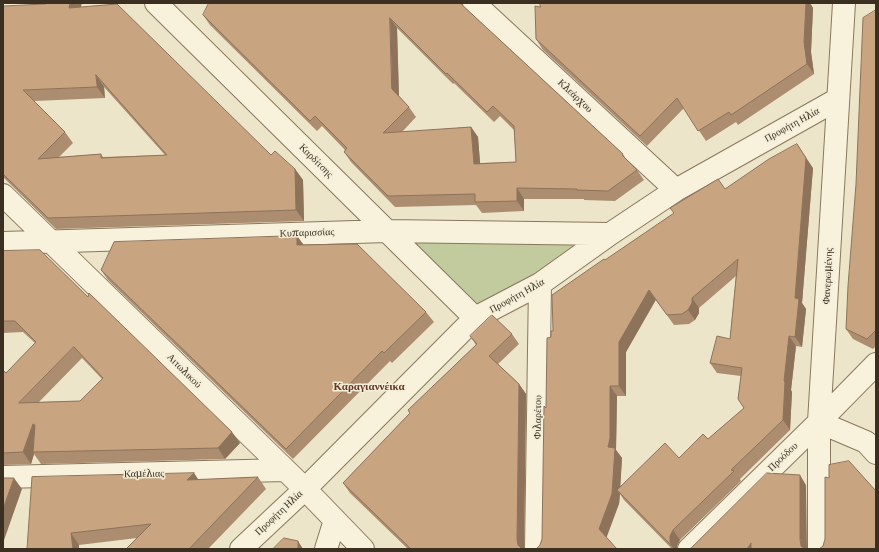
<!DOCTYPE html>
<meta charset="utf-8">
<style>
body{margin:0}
#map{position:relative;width:879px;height:552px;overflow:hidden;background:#ede5c9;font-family:Merriweather,serif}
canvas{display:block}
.frame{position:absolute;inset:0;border:4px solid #3a2f21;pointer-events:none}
</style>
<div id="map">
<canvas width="879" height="552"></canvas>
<div class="frame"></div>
</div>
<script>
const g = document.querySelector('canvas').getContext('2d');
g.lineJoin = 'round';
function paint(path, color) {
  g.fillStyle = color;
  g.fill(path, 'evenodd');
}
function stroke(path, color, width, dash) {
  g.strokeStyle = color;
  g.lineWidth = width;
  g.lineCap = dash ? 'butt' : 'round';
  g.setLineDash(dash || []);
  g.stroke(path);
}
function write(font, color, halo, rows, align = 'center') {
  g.font = font + ' Merriweather,serif';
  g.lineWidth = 3;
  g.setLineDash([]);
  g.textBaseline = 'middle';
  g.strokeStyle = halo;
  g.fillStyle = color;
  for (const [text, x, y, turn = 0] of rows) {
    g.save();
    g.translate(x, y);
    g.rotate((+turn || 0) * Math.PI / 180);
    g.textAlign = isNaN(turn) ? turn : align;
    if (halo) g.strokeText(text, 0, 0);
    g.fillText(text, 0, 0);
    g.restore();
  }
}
paint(new Path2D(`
 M387,231L610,234L475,318Z`), '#c2cb9d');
const street = new Path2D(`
 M156,3L475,318
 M474,3L676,190
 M3,5L52,3
 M3,195L305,489L363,549
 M3,243L387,231L610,234
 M819,422L866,442L876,453
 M3,477L285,470
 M241,549L305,489L475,318L540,284L610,234L676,190L838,99
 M326,549L335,520
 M536,549L540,284
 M689,549L819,422L876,364
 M819,549V422L844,3`);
stroke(street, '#88785e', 24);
stroke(street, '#f8f1dc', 22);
paint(new Path2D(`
 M460,3L623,154L627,161L637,170L644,180L615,201L584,200V199H524V211L482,213L476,205L395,207L351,162L344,152L345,150L322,126L317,131L210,25L203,15ZM397,28L453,84L454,83L494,122L500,116L514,130L516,162L480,163L478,137L471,127L402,132L416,117L409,107L399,96Z
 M540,3H810L813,8L811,52L814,74L738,125L736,122L706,141L684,108L647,146L543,50L536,39L540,7Z
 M3,6L81,7L271,155L295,169L303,180L304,221L56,229L3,177ZM104,87L165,155L103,157L101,154L59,157L73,143L65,132L34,101L105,98Z
 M876,10V346L873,349L853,339L846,329Z
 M813,168L802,303L806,309L802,347L796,346L791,390L792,392L790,430L740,479L741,481L680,540L677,546V549H672L624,500L620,494L619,504L540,545L542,539L546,408L551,337L553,331L605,260L725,189ZM736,276L730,339L710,363L717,373L741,376L738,399L744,408L708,439L679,458L620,486L622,458L616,450L617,396H626V352L656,300L674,325L689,324L695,320L699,313V308Z
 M297,236L304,245L426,312L434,322L392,363L390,361L293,459L108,280L101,270Z
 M3,251L88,297L240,443L225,459L41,464L34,454L31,464L3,465V370L6,373L35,343L23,332L3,333ZM82,358L102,379L80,401L39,402Z
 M512,334L519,344L498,364L519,384L526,394L524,549H408L350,493L343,483L410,413L408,410L476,345L470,336Z
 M194,473L198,480L258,477L266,489L208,549H126L137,538L79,545V549H27Z`), '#ad8d6f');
paint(new Path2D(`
 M70,3H82L77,20L69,8Z
 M806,3H810L813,8L811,52L814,74L807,64L804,42Z
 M390,18L397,28L399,99L392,89Z
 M96,75L104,87L105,98L97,87Z
 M471,127L478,137L481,174L474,164Z
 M797,144L813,168L802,303L806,309L802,347L795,337V298Z
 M295,169L303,180L304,221L296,210Z
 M517,188L524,199V211L517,201Z
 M297,236L304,246L297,245Z
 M649,290L656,299L626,352V396L619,386V342Z
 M692,298L699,308V313L695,320L688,310Z
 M789,336L796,346L791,390L792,392L790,430L783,420L784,381Z
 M519,384L526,394L524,549H521L518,545L517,539Z
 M610,386L617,396L616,450L622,458L620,493L617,490L620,494L619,504L606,539L599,529L608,447Z
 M33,424L41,436L33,452L34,454L31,464L23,452Z
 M232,432L240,443L225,459L218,448Z
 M194,473L202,485L187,480Z
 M800,475L806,485L807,549H804L801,546L800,539Z
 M14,478L22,489L3,543V509Z
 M673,530L680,540L677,546V549H674L670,542V536Z
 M71,533L79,545V549H73Z
 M298,541L303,549H298Z
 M751,543L755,549H747Z`), '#8d735a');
const building = new Path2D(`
 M48,3H70L69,8L117,4L271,155L275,151L295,169L296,210L48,218L3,174V6L45,4ZM96,75L167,155L101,158V154L38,159L65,132L23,90L97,87Z
 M209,3H460L623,154L622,155L637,170L608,191L577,190V189L517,188V201L475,202V194L388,196L344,152L347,148L315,116L310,121L203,15ZM390,18L446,74L447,73L487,112L493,106L514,126L516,162L474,164L471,127L383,133L409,107L392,89Z
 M540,3H806L804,42L807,64L731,115L729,112L698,131L677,98L640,136L536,39L535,6L540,7Z
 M876,10V330L867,339L846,329L848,286L856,184L863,18Z
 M797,144L806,158L795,298L799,299L795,337L789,336L784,381L785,382L783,420L731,470L734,471L673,530L670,536V542L673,547L617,490L665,443L679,458L703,434L708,439L744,408L738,399L742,368L710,363L717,336L730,339L738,259L692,298V303L688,310L682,314L667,315L649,290L619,342V386H610V438L608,447L615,448L612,494L599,529L617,549H536L540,545L542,539L544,406L546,408L547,338L551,337V331H553L552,295L604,259L605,260L674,213L670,208L718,179L725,189L769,159Z
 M297,236V245L357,244L426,312L384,353L382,351L286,449L101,270L114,242Z
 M40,250L88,297L89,293L232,432L218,448L33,452L35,425L33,424L23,452L3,453V370L6,373L36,342L15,321H3V251ZM74,347L103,378L80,401L19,403Z
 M492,315L512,334L489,356L519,384L517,539L518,545L522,549H411L343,483L410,413L408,410L477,344L470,336Z
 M849,461L876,491V549H819L823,546L825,539V477L829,478V465Z
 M194,473L187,480L258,477L189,549H126L151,524L71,533L73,549H27L32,477Z
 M767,473L800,475V539L801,546L805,549H751V543L747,549H689L691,548Z
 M3,478H14L3,509Z
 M284,538L298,541V549H273Z`);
paint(building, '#c9a481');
stroke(building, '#8d735a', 1);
write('10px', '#3a2f21', '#f4eed8', [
 ["Κλεάρχου",575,96,43],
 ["Προφήτη Ηλία",792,125,-29],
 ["Καρδίτσης",316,161,45],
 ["Κυπαρισσίας",307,233,-2],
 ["Φανερωμένης",828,276,-87],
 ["Προφήτη Ηλία",517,296,-29],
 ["Αιτωλικού",184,371,45],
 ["Φιλαρέτου",538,417,-89],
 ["Προόδου",783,457,-44],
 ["Καμέλιας",144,474,-1],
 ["Προφήτη Ηλία",279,513,-43]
]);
write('bold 11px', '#643522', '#f4eed8', [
 ["Καραγιαννέικα",369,387]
]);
</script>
